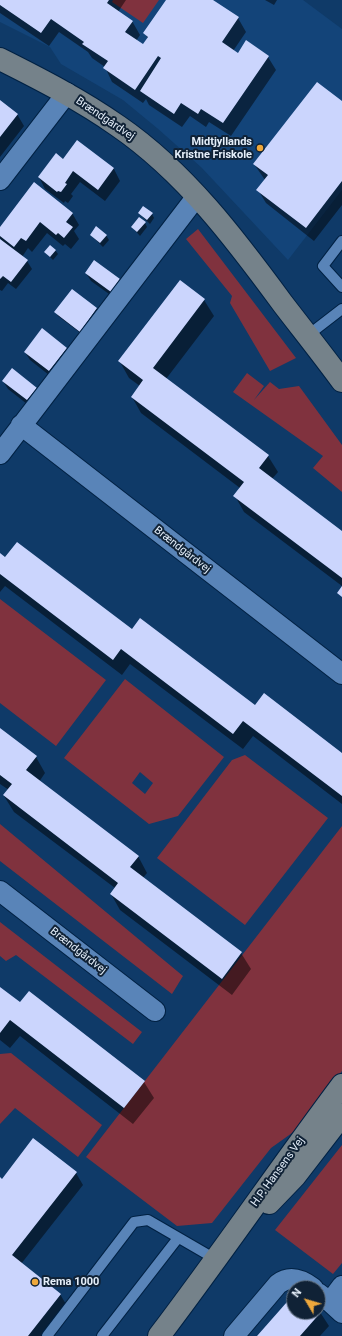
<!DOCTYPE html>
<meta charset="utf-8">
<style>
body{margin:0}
#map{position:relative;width:342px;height:1336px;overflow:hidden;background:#0f3a68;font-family:Roboto,sans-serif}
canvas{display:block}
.north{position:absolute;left:286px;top:1280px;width:40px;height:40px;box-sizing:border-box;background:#102236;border:1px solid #657484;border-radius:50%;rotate:308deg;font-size:11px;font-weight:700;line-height:16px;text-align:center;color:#e5effa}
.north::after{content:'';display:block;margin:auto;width:14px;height:18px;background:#eea83c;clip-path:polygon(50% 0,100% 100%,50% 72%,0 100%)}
</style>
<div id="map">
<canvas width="342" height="1336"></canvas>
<div class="north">N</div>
</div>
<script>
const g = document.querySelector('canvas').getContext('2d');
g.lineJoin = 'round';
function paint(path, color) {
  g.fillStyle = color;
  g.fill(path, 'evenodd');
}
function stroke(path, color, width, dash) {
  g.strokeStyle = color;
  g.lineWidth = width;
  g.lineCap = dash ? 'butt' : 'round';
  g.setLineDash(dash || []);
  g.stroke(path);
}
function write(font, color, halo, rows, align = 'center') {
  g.font = font + ' Roboto,sans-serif';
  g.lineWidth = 4;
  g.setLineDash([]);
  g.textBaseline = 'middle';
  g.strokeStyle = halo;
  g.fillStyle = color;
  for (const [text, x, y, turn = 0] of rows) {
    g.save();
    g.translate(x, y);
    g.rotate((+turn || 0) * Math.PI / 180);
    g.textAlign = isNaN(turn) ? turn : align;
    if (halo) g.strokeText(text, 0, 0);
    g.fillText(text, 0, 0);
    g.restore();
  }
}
paint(new Path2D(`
 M0,0H303L342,29V190L288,260L201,167L157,128L123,100L61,64L50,47L0,22Z`), '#134479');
paint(new Path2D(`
 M113,0H159L143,23L112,2Z
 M198,229L296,358L270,371L230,303L232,296L186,239Z
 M247,373L264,386L254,400L270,382L279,389L299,386L342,445V492L313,468L323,456L233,392Z
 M0,599L106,680L56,746L0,703Z
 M125,679L224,757L178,816L149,824L64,758ZM140,772L153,783L145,794L132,783Z
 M245,755L328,818L245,925L157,858L232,760Z
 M0,824L183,976L172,994L0,861Z
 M342,826V1071L299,1128L271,1148L212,1223L177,1226L86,1157Z
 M0,922L142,1032L133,1044L16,955L6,961L0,956Z
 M11,1053L102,1125L78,1157L15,1108L0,1124V1054Z
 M342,1145V1263L333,1274L275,1230Z`), '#80323e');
paint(new Path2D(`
 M0,0H126L118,12L132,21L140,35L136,41L144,46L148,39L145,33L167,0H211L238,18L246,32L233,51L238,54L268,57L276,70L231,136L209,122L206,127L190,116L182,127L149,105L146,99L143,103L112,82L105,67L92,58L88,52L59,32L49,46L0,13Z
 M265,0H277L274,5Z
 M0,101L17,114L24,126L0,157Z
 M342,102V205L314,241L266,203L258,190L265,180L254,164Z
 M78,142L114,169L120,181L105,201L80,182L71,194L73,196L68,203L65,201L64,203L45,189L39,177L63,160Z
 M72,213L79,225L74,231L79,239L71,249L65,244L63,246L47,233L32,252L28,248L22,257L27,261L32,269L16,289L8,283L2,291L0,290V241L3,243L0,238V228Z
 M139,213L152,214L154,218L150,224Z
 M145,223L147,227L140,236L132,227Z
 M91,235H106L109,240L103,247Z
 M55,250L58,254L53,260L45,252Z
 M86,273L119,280L124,288L116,299L91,281Z
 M72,291L97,309L99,313L83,335L58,316L56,312Z
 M204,300L214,316L166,379L268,456L278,472L272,479L342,532V586L244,512L235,496L240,488L141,413L132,397L140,386L129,378L120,362Z
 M66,348L71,357L54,379L30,360L25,352Z
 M3,381L36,388L41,397L32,408L8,389Z
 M0,554L132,630L256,707L342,754V804L253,736L243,749L130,664L122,675L5,586L0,592Z
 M0,729L36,757L45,773L39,782L138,856L147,873L143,878L241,953L251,969L232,995L120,910L111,894L115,888L14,812L4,796L9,790L0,784Z
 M0,988L20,1003L144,1082L154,1098L133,1124L20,1036L10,1048L0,1040Z
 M76,1173L83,1185L21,1264L60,1294L67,1306L43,1336H0V1179L2,1180Z
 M294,1295V1312H318V1309L329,1326L320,1336H258Z`), '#0007');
paint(new Path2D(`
 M0,0H109L107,3L133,21L125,32L143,44L148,37L143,33L166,0H213L239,17L222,42L238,53L246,40L269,56L223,123L201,109L198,114L181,103L174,114L140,91L161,58L158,56L135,90L103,68L108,61L82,44L84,42L51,19L41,33L0,5Z
 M317,82L342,101V181L306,228L256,190L268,175L253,164Z
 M0,100L18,114L0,137Z
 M77,140L114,168L98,190L73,171L65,183L67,184L61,192L58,191L57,192L38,177L56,153L63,159Z
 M34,182L73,213L66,222L73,227L64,238L58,233L56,235L40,222L26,241L21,238L14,247L0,236V227Z
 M143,206L153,213L147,220L138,213Z
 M139,217L146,222L137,232L131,227Z
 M96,226L107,235L100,243L90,235Z
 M0,239L28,260L11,282L3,276L0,279Z
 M50,245L56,250L50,257L44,252Z
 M94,260L120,279L111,292L85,273Z
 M180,280L205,299L153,368L269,455L259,468L342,531V578L233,496L244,482L131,397L143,380L118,361Z
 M72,289L97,308L80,332L54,312Z
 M42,328L67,348L49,371L24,352Z
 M12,368L37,388L27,400L2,381Z
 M17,542L132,629L140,618L255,705L264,693L342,753V796L243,721L233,734L121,649L113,660L0,574V553L5,557Z
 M342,586V597L337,593Z
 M0,728L37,756L26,770L139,856L130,867L242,952L222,979L110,894L118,883L3,795L12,784L0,775Z
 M0,987L20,1002L29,991L145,1081L124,1108L10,1020L0,1033Z
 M33,1138L77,1172L12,1255L61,1294L28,1336H0V1177L2,1179Z
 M294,1294V1312H318V1308L322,1311L300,1336H257Z`), '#cbd5fd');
const lane = new Path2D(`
 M342,241L323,266L342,287
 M307,336L342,309
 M47,1336L134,1222L148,1220L217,1260
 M102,1336L178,1238`);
const street = new Path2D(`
 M0,180L67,93
 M21,425L342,674
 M0,454L197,196
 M0,891L155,1011
 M318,1293L330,1302L342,1286
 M330,1302L342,1313
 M234,1336L278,1284C290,1275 301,1279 313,1288`);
const secondary = new Path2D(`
 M0,59C40,79 81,100 118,126C185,172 236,240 283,304C303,330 323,355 342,381
 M269,1203L295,1176L342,1115
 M159,1336C222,1253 280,1168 342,1085`);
stroke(lane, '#012143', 12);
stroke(street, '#012143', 22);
stroke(secondary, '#012143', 24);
stroke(lane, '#5984b8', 10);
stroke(street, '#5984b8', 20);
stroke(secondary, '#75828a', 22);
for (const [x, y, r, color] of [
 [260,148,4,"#eea83c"],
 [35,1282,4,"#eea83c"]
]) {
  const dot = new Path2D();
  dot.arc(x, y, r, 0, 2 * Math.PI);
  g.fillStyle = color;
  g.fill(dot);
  stroke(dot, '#102236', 1.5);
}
write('11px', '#e5effa', '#102236', [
 ["Brændgårdvej",105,119,34],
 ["Brændgårdvej",182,550,38],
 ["Brændgårdvej",78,951,38],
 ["H.P. Hansens Vej",278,1172,-54]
]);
write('bold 11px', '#e5effa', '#102236', [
 ["Midtjyllands",252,142],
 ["Kristne Friskole",252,155],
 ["Rema 1000",43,1282,"left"]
], 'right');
</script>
